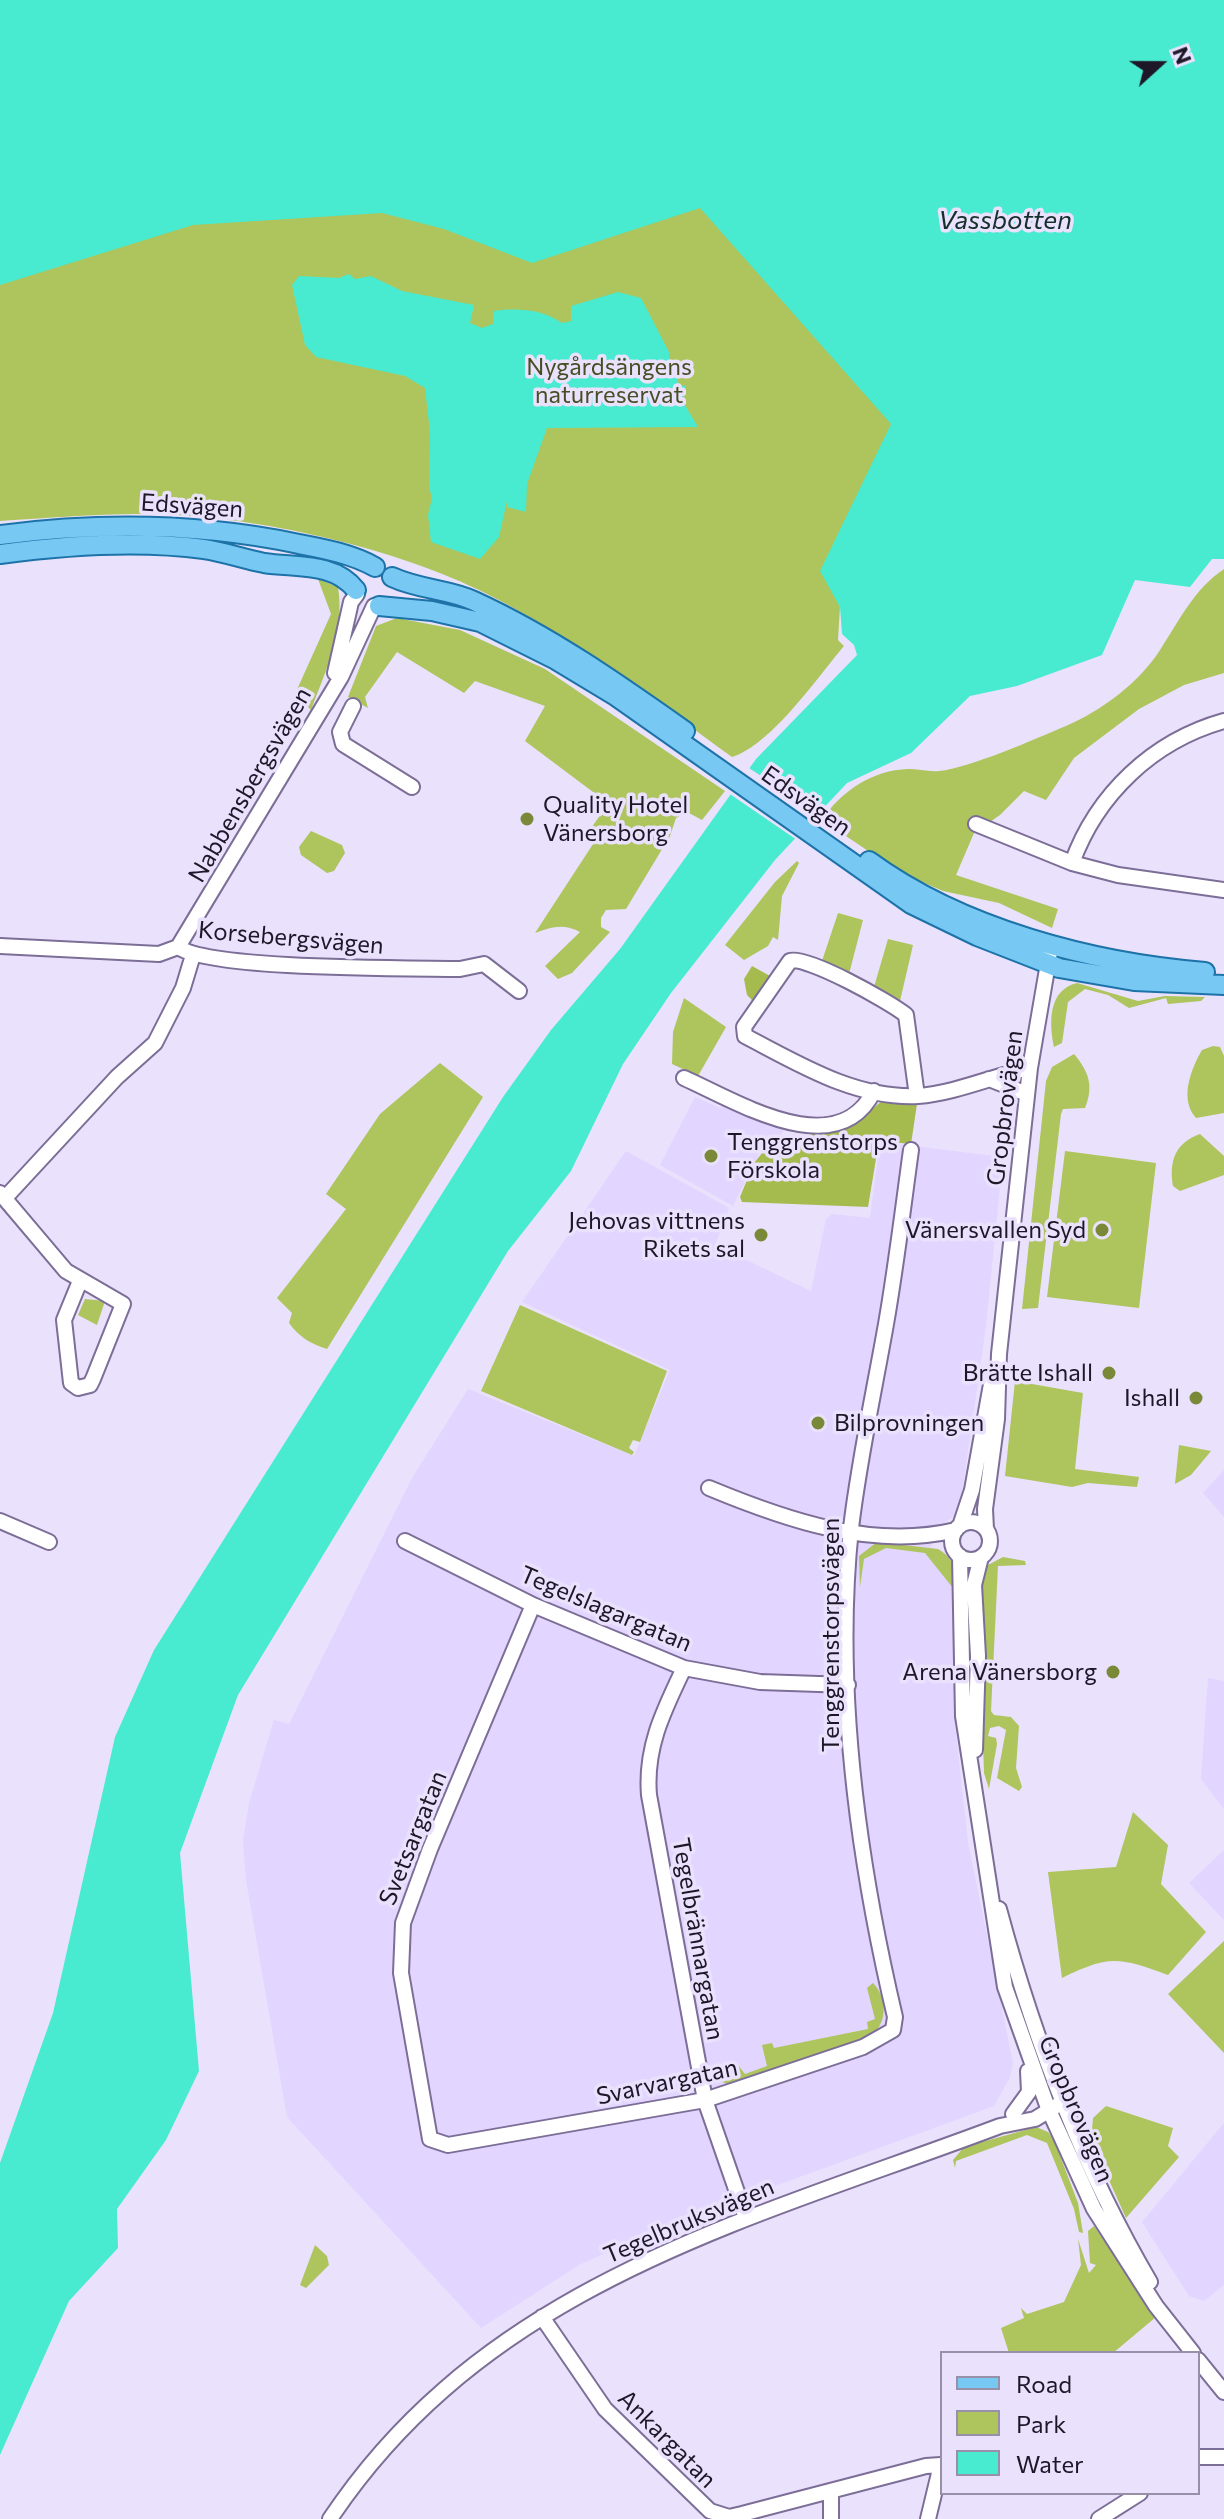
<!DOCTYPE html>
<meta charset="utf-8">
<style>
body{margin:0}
#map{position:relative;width:1224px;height:2519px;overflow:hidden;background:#eae1fd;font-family:Commissioner,sans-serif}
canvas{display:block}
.legend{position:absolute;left:940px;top:2351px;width:260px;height:144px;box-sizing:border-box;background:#eae1fd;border:2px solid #9890a8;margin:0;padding:10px 14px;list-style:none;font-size:24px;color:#1d1728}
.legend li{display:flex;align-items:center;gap:16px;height:40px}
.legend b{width:40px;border:2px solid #9890a8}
.north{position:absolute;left:1120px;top:24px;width:80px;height:80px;-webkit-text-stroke:6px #eae1fd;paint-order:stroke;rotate:69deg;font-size:22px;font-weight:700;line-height:32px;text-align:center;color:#1d1728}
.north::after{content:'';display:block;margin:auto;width:28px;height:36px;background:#1d1728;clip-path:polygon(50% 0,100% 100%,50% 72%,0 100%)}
</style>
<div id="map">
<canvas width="1224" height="2519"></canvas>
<ul class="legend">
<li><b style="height:10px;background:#77c8f3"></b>Road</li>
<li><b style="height:22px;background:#aec45c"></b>Park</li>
<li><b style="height:22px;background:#48ebd0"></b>Water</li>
</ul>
<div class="north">N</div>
</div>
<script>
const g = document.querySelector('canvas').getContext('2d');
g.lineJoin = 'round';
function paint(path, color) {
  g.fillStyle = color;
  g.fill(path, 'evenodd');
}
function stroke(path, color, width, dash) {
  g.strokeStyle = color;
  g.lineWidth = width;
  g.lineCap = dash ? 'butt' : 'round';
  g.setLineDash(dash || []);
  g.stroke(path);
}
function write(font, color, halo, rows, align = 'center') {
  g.font = font + ' Commissioner,sans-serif';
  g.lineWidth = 7;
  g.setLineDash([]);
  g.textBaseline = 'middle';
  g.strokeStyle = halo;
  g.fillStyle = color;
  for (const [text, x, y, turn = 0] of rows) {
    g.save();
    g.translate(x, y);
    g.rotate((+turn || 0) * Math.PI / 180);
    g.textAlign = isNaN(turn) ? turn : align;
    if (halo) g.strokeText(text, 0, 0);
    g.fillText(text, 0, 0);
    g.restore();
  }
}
paint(new Path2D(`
 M695,1097L720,1108L725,1102L785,1128L778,1140L762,1147L733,1206L660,1165Z
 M880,1142L1003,1157L986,1326L959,1513L942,1524L928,1552L955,1583V1724L968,1842L1013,2063L1010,2077L994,2106L663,2227L579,2265L481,2328L287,2117L246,1880L243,1841L249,1803L274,1720L289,1724L412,1478L468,1389L634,1456L670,1370L522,1302L626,1151L729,1208L715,1245L811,1291L826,1219L832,1214L870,1218Z
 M1224,1470V1517L1203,1493Z
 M1208,1678L1224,1681V1809L1201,1779Z
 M1224,1850V1920L1189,1883Z
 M1224,2123V2285L1204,2301L1189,2296L1142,2222Z`), '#e2d5ff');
paint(new Path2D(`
 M679,93L962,399L834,593L840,607L838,640L844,646C817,678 771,745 732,757C651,698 570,634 479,590C386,545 243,513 139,514C93,514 46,518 0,521V224Z
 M1224,569V673L1184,685L1139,709L1074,758L1046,800L1024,791L1000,815L974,833L956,875L1058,909L1052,928L999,903L943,891L901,873L822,820C841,791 873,770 908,769C918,769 929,772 939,771C970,768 1035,739 1066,726C1101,711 1140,682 1160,650C1179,621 1194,589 1224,569Z
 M318,579L338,587C345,631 326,670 311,710L295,694L331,614Z
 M397,618L460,630L545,669L725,791L702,820L687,812L676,818L670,836L626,909L606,910L601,918V927L610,932L572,973L558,979L545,966L580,932C563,923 552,927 535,933L595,841L587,834L603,811L592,803L597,795L525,741L545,706L475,681L464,693L397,652L365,697L368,708L348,697L376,626Z
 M311,831L342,845L345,853L334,871L327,873L301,855L299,847Z
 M797,861L799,863L782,896L778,940L773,937L768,946L744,960L725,945L775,882Z
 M838,913L863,920L849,974L822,961Z
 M888,939L913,945L900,1001L874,987Z
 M1077,983L1138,1001L1165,996L1205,997L1201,1001L1168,1004L1166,998L1129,1008L1108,995L1085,989L1068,1002L1062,1043L1054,1047C1049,1023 1048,990 1077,983Z
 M684,998L726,1027L698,1076L672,1064L673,1032Z
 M1213,1046L1220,1047L1224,1056V1113L1196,1118C1179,1099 1191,1069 1202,1050Z
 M1074,1054C1089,1072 1094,1086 1085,1108L1063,1109L1061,1114L1038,1308L1022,1309L1046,1081L1052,1067Z
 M440,1063L483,1097L327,1349C311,1344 299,1337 289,1323L292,1313L277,1298L346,1209L326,1194L380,1114Z
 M1200,1134L1224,1156V1175L1180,1191L1173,1186C1169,1161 1175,1143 1200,1134Z
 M1065,1151L1156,1163L1139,1308L1047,1297Z
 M85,1299L105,1301L97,1325L78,1315Z
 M520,1305L667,1371L640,1442L633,1440L629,1448L634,1452L632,1455L481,1391Z
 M1015,1381L1083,1393L1075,1469L1139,1477L1137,1487L1088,1483L1072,1487L1005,1476Z
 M1179,1445L1211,1451L1191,1475L1175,1484Z
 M877,1542L938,1549C957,1560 956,1574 957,1593L925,1553L886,1548L864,1559L860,1587L859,1556Z
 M1003,1557L1025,1561L1026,1565L998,1566L991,1711L994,1715L1011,1717L1019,1726L1016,1768L1022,1787L1019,1791L997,1778L1006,1730L999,1726L990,1728L988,1736L996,1738L997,1744L989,1789L984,1773L978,1587L986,1566Z
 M1133,1812L1168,1845L1161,1884L1206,1932L1168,1975C1118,1957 1110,1955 1062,1978L1048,1872L1116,1867Z
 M1224,1941V2053L1168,1994Z
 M873,1983C887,1997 888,2022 872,2035L739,2082L727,2084L712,2077V2072L738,2065L745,2074L767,2066L762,2045L772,2043L774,2048L868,2029L867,2022L875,2019L867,1988Z
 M1106,2106L1173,2128L1168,2146L1179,2157L1126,2218L1091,2140L1093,2118Z
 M1036,2127L1048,2132L1054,2140L1078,2203L1083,2233L1079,2232L1074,2209L1047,2143L1027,2135L956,2161L955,2168L953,2160L964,2147Z
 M1094,2226L1156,2317L1113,2353H1009L1001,2328L1024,2318L1021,2308L1027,2314L1064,2302L1081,2265L1078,2239L1089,2273L1096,2265L1090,2263L1088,2231Z
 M315,2245L327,2256L329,2265L306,2288L300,2285Z`), '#aec45c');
paint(new Path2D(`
 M752,966L770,976L753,1001L747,995L744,979Z
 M883,1100L917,1104L911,1144L879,1141L868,1207L742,1202L740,1197L754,1163L767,1147L859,1120Z`), '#a5bb4e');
paint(new Path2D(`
 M0,0H1224V559H1212L1190,587L1135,580L1102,655L1017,686L970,696L911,753L847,783L775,860L671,993L623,1064L571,1171L508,1251L238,1695L180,1853L199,2071L166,2140L117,2209L118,2248L69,2301L0,2455V2163L53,2013L115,1737L154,1650L503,1097L551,1030L620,949L756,759L857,655L854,645L842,634L840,607L820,571L891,424L700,208L532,263L444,229L382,213L193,225L0,285Z
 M349,274L355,279L371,276L402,291L474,305L470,323L482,328L493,324L494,311C519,308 541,309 562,323L571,321V306L618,292L641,298L669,352V360H675L679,387L686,385L683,402L698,427L547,428L527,484L526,512L507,507V501L499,537L480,559L431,542L428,515L432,498L429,487L430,432L425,388L405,376L316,357L305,345L292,285L299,276L339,278Z`), '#48ebd0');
paint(new Path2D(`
 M746,766L820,815L797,840L727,792Z`), '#eae1fd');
const minor = new Path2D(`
 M335,673L351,602L357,594
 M353,706L340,732L343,744L412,787
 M976,824L1072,863L1118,875L1224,890
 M1072,863C1097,794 1153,741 1224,721
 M0,946L159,954L178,947L341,677L374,606
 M178,947C210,970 411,968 460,969L484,964L519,991
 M684,1078C736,1101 837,1165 874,1091
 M989,1079L1027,1094
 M917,1096L906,1015C890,1002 806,955 790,961L744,1027L745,1036C799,1064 855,1099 918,1096C956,1093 993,1076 1030,1068
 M0,1193L66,1271L123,1304L93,1379L90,1385L78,1388L71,1383L64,1320L80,1281
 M5,1198L117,1077L155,1043L183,988L193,955
 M709,1488C786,1520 872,1550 956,1530
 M0,1521L49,1542
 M952 1541a19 19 0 1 1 38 0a19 19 0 1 1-38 0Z
 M960,1526L972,1490L993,1373
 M986,1529L985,1509L997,1419L999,1354L1030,1068L1051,946
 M405,1541L533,1605L684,1668L760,1682L848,1685
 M960,1556L963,1716L1005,1987L1048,2108L1094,2209L1156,2306L1193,2353
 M533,1605L430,1849L403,1923L401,1973L430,2139L448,2145L705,2100L863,2047L893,2030L895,2017C858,1860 834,1689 851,1528C859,1460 874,1392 886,1324C896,1267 903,1208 911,1150
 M684,1668C664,1710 645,1747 649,1795L705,2100L746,2218
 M975,1750L978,1656L974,1585L981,1557
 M999,1909C1034,2039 1082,2166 1150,2282
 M1013,2114L1029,2092L1028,2071
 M542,2317L605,2409L710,2511L729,2517L742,2514L926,2466L941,2465L928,2519
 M1198,2360L1224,2392
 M1198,2457H1224
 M330,2519C488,2282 751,2220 1000,2126L1035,2119L1061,2103
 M831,2519V2491
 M1099,2519L1140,2493`);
const major = new Path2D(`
 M0,535C101,522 200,523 299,544C325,549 352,554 375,567
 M0,554C67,545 137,540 204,549C224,552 244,559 264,563C297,568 334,562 356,590
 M392,577C420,590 449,589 474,601C550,636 617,683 685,731
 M379,606L432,611L480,622L556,660L614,695L911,904L977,936L1059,968L1134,981L1224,985
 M869,861C962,929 1093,963 1205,972`);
stroke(minor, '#7c6e97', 18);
stroke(major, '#1d73a7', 22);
stroke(minor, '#fff', 14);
stroke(major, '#77c8f3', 18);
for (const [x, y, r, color] of [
 [527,819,8,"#798938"],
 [711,1156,8,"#798938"],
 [1102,1230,8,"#798938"],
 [761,1235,8,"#798938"],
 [1109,1373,8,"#798938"],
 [1196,1398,8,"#798938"],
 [818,1423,8,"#798938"],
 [1113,1672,8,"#798938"]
]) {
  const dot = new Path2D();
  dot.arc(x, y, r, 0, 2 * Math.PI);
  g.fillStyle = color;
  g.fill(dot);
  stroke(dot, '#eae1fd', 3);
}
write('24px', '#464f23', '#eae1fd', [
 ["Nygårdsängens",609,367],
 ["naturreservat",609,395]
]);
write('24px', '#1d1728', '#eae1fd', [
 ["Edsvägen",192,506,4],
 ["Nabbensbergsvägen",250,785,-60],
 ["Edsvägen",806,801,35],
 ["Korsebergsvägen",291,938,5],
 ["Gropbrovägen",1005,1108,-83],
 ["Tegelslagargatan",606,1609,23],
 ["Tenggrenstorpsvägen",831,1635,-90],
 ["Svetsargatan",413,1838,-68],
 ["Tegelbrännargatan",698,1939,80],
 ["Svarvargatan",667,2082,-12],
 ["Gropbrovägen",1076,2109,67],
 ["Tegelbruksvägen",689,2221,-23],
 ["Ankargatan",667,2439,45]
]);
write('24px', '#1d1728', '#eae1fd', [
 ["Quality Hotel",543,805,"left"],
 ["Vänersborg",543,833,"left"],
 ["Tenggrenstorps",727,1142,"left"],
 ["Förskola",727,1170,"left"],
 ["Jehovas vittnens",745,1221],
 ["Rikets sal",745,1249],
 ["Vänersvallen Syd",1086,1230],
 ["Brätte Ishall",1093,1373],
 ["Ishall",1180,1398],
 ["Bilprovningen",834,1423,"left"],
 ["Arena Vänersborg",1097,1672]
], 'right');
write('italic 26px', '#152f2a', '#eae1fd', [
 ["Vassbotten",1005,220]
]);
</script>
